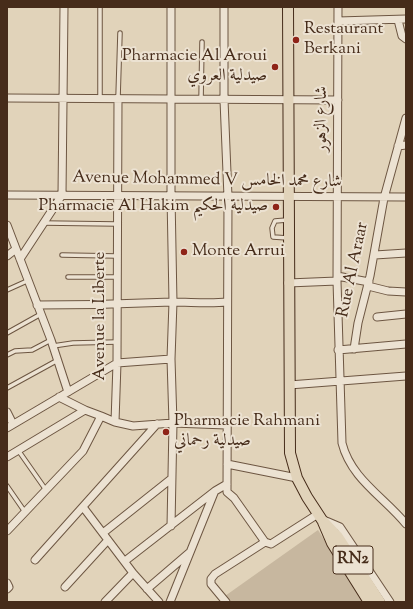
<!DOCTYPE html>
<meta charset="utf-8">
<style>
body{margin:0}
#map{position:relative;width:413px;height:609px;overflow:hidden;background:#e1d3ba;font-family:"Sorts Mill Goudy",serif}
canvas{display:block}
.frame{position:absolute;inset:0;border:8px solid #462c1a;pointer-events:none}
</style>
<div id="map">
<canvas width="413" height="609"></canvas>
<div class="frame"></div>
</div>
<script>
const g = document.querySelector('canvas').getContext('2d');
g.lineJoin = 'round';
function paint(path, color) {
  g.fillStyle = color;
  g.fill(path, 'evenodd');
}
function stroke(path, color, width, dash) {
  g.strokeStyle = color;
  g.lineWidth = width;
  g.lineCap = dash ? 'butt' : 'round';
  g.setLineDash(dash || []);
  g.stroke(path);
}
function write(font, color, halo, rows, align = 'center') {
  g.font = font + ' "Sorts Mill Goudy",Amiri,serif';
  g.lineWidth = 4;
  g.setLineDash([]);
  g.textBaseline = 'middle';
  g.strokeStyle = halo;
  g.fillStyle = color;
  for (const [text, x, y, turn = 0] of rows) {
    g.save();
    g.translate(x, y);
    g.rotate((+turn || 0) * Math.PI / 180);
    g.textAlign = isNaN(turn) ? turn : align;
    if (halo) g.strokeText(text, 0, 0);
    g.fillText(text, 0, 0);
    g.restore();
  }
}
paint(new Path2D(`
 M318,530L364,602H231L225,596Z`), '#c7b79f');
const lane = new Path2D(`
 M100,97V7
 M118,98L120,33
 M201,100L202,42
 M287,220L275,221L272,228L273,237L288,238
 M44,223L116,224
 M62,255L116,256
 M68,277H116
 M7,290L27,281
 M7,333L41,314
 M53,346L73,343L117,342
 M7,355L15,351L32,350L51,340
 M7,388L58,360
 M18,450L46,490
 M7,486L25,512`);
const street = new Path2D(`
 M171,7V196L173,302L171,359L173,423L171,526
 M224,7V100L228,197L227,492L234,498L265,542
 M338,7L337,281L342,443C351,479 384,497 406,524
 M398,20L402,36L406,39
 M338,21L406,19
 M7,98L338,100
 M118,98L117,363L115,422L133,426L173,423L226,425
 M398,146L406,145
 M7,195L406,197
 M7,225L51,340L68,392
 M375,255L406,253
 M7,256L16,249
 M20,259L62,195L64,7
 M337,276L369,282
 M288,283L337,281
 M368,286L388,291L406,292
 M37,305C82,305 127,304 172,302C191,302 209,304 227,302
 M377,317L406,314
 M354,349L358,323L370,276L384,198L406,118
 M338,350L406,344
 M289,385L406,376
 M59,397L85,410
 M7,412L13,424
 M7,428L117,363L171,359
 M7,457L85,410L101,416
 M227,464L297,478
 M83,507L133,573L159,602
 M326,521L340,527L390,602
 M7,531L83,451L101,416L115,422
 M103,533L171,479
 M35,560L157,424
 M125,561L215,491L227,484
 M7,583L9,587L7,589
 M65,587L108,540
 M147,589L189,553
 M105,602L133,573
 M170,602L214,493
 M226,602L211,584V579L215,574L265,542L271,544L318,514`);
const primary = new Path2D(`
 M288,7L290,453L297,478L307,497L322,520L338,537L380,602
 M323,522L332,543L369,602`);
stroke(lane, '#6d5642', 5.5);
stroke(street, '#6d5642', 9);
stroke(primary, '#462c1a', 12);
stroke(lane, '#ece2d2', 3.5);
stroke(street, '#ece2d2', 7);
stroke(primary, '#e1d3ba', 10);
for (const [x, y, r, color] of [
 [296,40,4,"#8f2418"],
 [275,67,4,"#8f2418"],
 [276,207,4,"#8f2418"],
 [184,252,4,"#8f2418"],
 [166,432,4,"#8f2418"]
]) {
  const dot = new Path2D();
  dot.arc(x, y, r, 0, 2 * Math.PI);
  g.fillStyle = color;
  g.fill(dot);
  stroke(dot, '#ece2d2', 1.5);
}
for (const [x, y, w] of [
 [353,560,40]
]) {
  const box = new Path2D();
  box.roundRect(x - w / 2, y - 14, w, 28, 3);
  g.fillStyle = '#ece2d2';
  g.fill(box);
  stroke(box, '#462c1a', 1);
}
write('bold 16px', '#462c1a', null, [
 ["RN2",353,560]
]);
write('17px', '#462c1a', '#ece2d2', [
 ["Restaurant",304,30],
 ["Berkani",304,50],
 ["Pharmacie Al Aroui",267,57,"right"],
 ["صيدلية العروي",267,77,"right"],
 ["Pharmacie Al Hakim صيدلية الحكيم",268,207,"right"],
 ["Monte Arrui",192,252],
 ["Pharmacie Rahmani",174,422],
 ["صيدلية رحماني",174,442]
], 'left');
write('17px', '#462c1a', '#ece2d2', [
 ["شارع الزهور",323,119,-90],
 ["Avenue Mohammed V شارع محمد الخامس",207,181,1],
 ["Rue Al Araar",354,270,-78],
 ["Avenue la Liberte",101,316,-90]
]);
</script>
